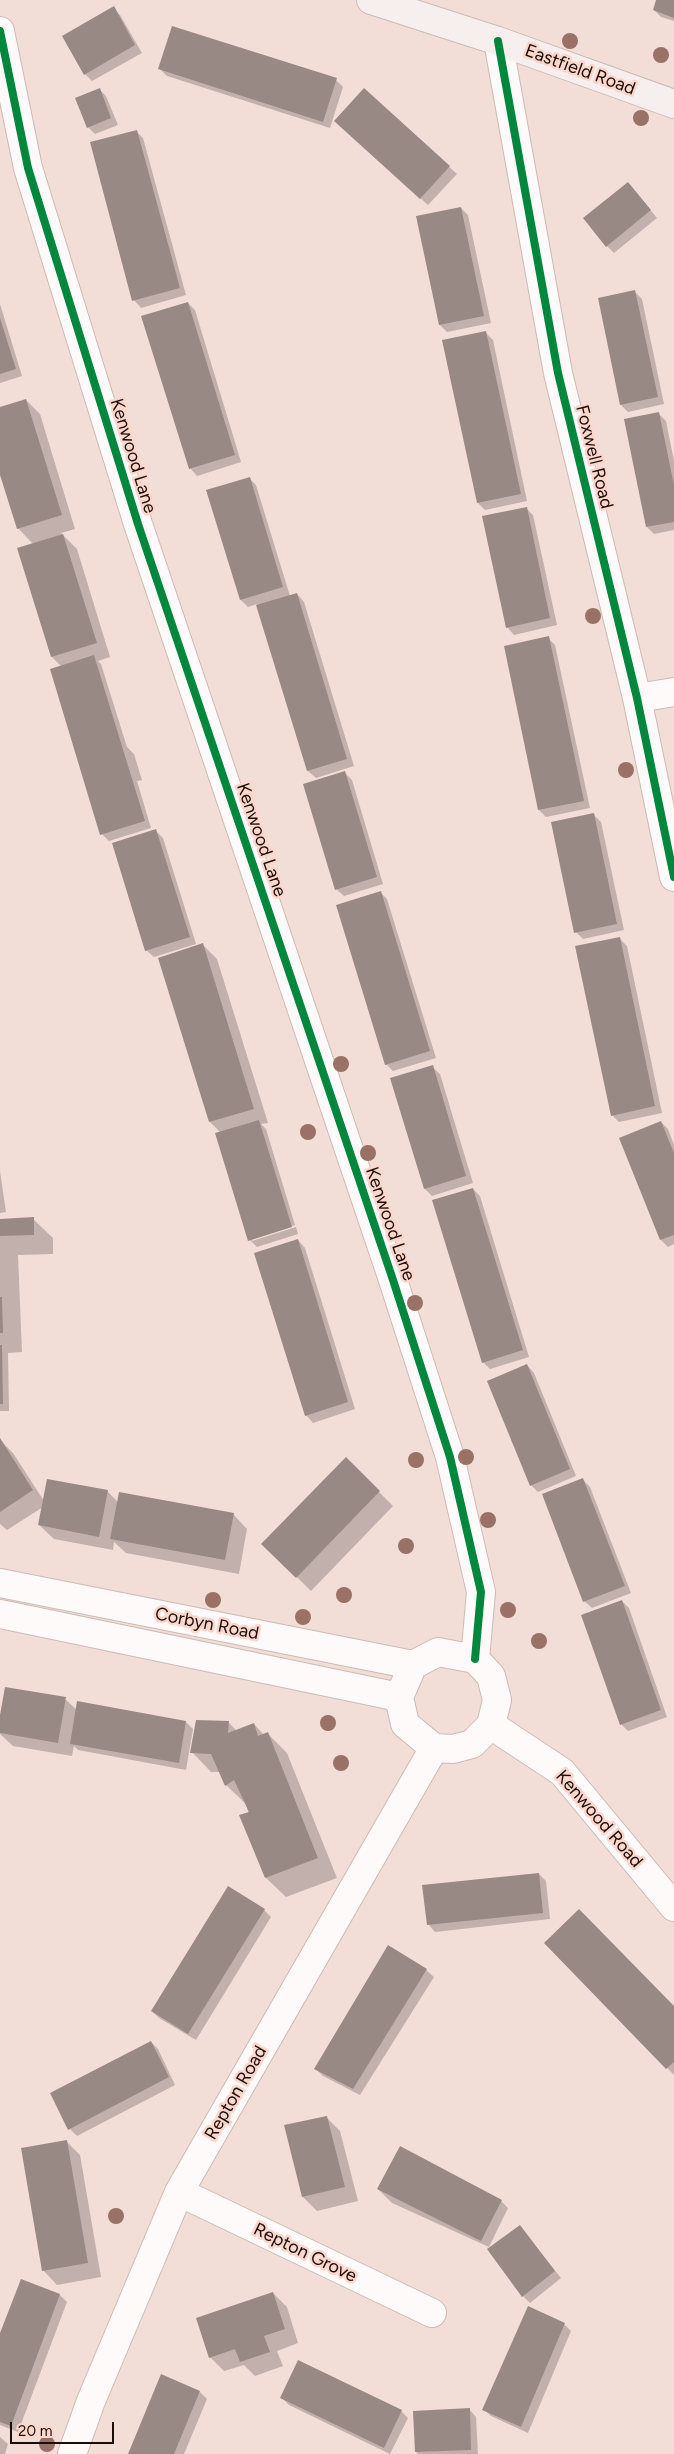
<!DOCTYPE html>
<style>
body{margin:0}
#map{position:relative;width:674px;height:2454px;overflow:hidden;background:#f3ddd7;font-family:Figtree,sans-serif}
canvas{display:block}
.scale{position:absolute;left:10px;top:2422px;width:104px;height:22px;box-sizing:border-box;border:2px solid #1b0e0a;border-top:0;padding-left:6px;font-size:15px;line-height:18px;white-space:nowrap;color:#1b0e0a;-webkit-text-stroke:4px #fed7cc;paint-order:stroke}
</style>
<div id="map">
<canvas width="674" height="2454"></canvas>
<div class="scale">20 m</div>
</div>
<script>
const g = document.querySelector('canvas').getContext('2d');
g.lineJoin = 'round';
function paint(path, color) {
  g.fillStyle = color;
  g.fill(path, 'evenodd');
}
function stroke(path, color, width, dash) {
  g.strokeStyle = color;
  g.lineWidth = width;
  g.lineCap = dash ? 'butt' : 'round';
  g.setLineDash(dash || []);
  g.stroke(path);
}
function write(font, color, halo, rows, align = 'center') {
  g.font = font + ' Figtree,sans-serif';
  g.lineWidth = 5;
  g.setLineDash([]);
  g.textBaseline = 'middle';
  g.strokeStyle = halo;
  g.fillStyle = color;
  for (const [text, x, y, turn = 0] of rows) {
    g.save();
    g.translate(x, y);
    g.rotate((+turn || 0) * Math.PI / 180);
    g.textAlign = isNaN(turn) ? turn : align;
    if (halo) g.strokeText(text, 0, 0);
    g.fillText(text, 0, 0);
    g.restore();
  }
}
paint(new Path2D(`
 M658,0H674V21L661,17L654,10Z
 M113,8L120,15L142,53L92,81L85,74Z
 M160,69L336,80L343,87L330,128L167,76Z
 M99,89L106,96L118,125L95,134L88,127Z
 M364,90L457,174L428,205L343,128Z
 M136,131L143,138L186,295L141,308L134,300Z
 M628,183L657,218L614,253L607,246Z
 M461,208L468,215L491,323L447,332L440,325Z
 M635,292L642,299L664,404L628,412L621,405Z
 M188,303L195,310L241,462L197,476L190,468Z
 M0,304L22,376L0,383Z
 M486,333L493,340L527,501L485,510L478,503Z
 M26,400L40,414L75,529L61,533L77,549L110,657L98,661L101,664L127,747L134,754L142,780L137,781L151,828L109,841L102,834L62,667L52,657L33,544L18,528L0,471V408Z
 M659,414L666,421L674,461V530L654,534L647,527Z
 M249,478L256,485L290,596L297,594L304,602L354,766L316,778L308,771L257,604L248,607L241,600L208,491Z
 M526,508L533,515L557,625L514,635L507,627Z
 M548,638L555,645L590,808L546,817L539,810Z
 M345,773L352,780L383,884L344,896L336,889Z
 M594,815L601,822L624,930L583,939L576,932Z
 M156,831L163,838L196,944L154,957L146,950Z
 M380,892L387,899L436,1058L393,1071L386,1064Z
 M620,939L627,946L662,1113L619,1122L612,1115Z
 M203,945L217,959L268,1123L261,1124L266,1129L295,1225L252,1238V1241L296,1227L298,1234L257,1247L250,1240L221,1133L210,1122L159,958Z
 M432,1067L440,1074L473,1183L432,1196L425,1189L391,1079Z
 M661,1122L668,1129L674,1145V1244L668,1247L661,1240Z
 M0,1171L6,1212L0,1213Z
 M473,1189L480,1196L529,1357L490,1369L483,1362Z
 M33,1219L53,1238V1254L18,1255L22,1352L8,1353L9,1411H0V1220Z
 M298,1240L305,1248L355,1409L313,1423L306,1415Z
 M527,1365L534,1373L576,1476L538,1492L531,1485Z
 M0,1440L13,1453L44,1501L107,1491L118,1502L233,1514L247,1529L239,1574L126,1553L114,1542L113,1550L54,1539L39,1525L43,1507L7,1530L0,1524Z
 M346,1459L393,1506L311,1591L263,1544Z
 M583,1480L590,1487L631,1593L592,1608L584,1601Z
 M622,1601L629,1608L667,1717L628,1731L621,1724Z
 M65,1699L77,1710L186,1722L193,1729L186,1770L78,1750L74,1746L72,1756L13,1746L0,1734V1723Z
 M228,1722L237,1731L254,1724L264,1735L268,1734L287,1753L337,1878L286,1897L266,1878L246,1804L226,1785L220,1772H211L192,1752Z
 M539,1874L546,1881L550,1919L435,1932L428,1924Z
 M264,1910L271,1917L196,2040L159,2018L152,2011Z
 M546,1943L674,2008V2075Z
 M388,1947L426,1970L434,1977L360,2095L323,2076L316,2069Z
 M151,2042L158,2049L175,2085L77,2136L70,2129Z
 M326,2117L340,2131L358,2201L317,2211L303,2197Z
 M66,2141L80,2155L101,2277L57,2285L43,2270Z
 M450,2175L501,2201L508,2208L489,2247L392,2203L378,2189Z
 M520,2227L561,2278L530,2303L523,2296Z
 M21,2280L60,2295L67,2302L18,2432L0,2425V2337Z
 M273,2293L287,2307L298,2343L277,2351L283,2366L255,2376L244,2365L224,2371L210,2357Z
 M564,2324L571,2331L528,2433L491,2416L484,2409Z
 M200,2392L207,2399L184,2454H129Z
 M282,2398L401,2411L408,2418L390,2454L289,2405Z
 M469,2409L476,2417L478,2454H418L416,2452Z
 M0,2437L8,2444L5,2454H0Z`), '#0003');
paint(new Path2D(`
 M656,0H674V18L653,10Z
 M114,6L135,45L84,75L62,36Z
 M172,26L337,78L323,122L158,69Z
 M100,88L111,118L87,128L75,98Z
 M364,88L450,166L420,199L334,121Z
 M137,130L180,288L132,301L90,142Z
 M628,182L651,210L606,247L583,218Z
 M461,207L484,316L439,325L416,216Z
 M635,290L658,397L620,405L598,298Z
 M188,302L235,455L189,469L141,316Z
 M0,318L16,369L0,374Z
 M486,331L521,494L477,503L442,340Z
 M26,399L62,515L17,529L0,475V407Z
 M659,412L674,485V522L646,527L624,419Z
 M250,477L283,587L240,600L206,490Z
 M527,507L550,618L506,628L482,516Z
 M63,534L97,643L51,657L17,548Z
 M297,593L347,759L307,771L256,605Z
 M549,636L584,801L538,810L504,646Z
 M94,655L145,821L100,835L50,669Z
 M345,771L377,877L335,890L303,784Z
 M594,813L617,924L574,933L551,822Z
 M156,829L190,937L145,951L112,843Z
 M381,891L430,1051L385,1065L336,905Z
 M620,937L655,1106L611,1116L575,946Z
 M203,943L254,1109L209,1122L158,958Z
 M433,1065L466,1176L424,1189L390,1078Z
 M259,1120L292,1227L248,1241L215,1133Z
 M661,1121L674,1153V1235L660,1240L619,1138Z
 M473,1188L523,1350L482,1363L432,1200Z
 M34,1217V1235L0,1236V1219Z
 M298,1239L348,1402L305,1416L254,1253Z
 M0,1297H2L3,1333H0Z
 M0,1345H2L3,1404H0Z
 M527,1364L570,1469L530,1486L487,1381Z
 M0,1438L33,1490L0,1512Z
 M346,1457L380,1491L296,1578L261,1544Z
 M583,1478L625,1586L583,1602L542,1494Z
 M47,1479L108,1490L99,1537L38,1525Z
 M119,1492L234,1513L225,1560L110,1539Z
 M622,1600L661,1710L620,1725L581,1615Z
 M5,1687L66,1697L58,1743L0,1733V1715Z
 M77,1701L186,1721L179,1763L70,1744Z
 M196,1720L229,1721L228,1733L254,1723L258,1736L268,1732L318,1858L265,1878L239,1815L249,1812L234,1780L225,1786L211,1754L190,1753Z
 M539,1873L543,1913L427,1925L422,1885Z
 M228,1886L265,1909L188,2034L151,2011Z
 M579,1909L674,2006V2062L666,2069L544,1943Z
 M388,1945L427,1969L353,2089L314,2069Z
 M151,2041L169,2077L68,2130L50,2093Z
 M327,2116L345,2187L302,2197L284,2125Z
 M67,2140L88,2263L42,2271L21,2148Z
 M400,2146L502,2200L481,2241L377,2189Z
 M520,2225L555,2271L522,2297L487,2249Z
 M21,2279L60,2294L11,2426L0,2422V2333Z
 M273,2292L285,2329L264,2336L270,2352L240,2362L235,2349L209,2358L196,2318Z
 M528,2306L565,2323L521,2427L482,2410Z
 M298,2360L402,2410L384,2448L280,2398Z
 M161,2374L200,2391L174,2454H128Z
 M470,2408L471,2450L415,2452L413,2411Z`), '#998985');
const street = new Path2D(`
 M0,31L28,168L138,524L393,1280L450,1457L481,1592L475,1659
 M498,41L558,373L637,698L674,877
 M637,698L674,692
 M0,1583L413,1665
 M0,1614L399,1697
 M438,1652L475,1659L491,1676L497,1700L491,1725L472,1744L453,1749L434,1748L405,1724L399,1697L413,1665Z
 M491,1725L562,1772L674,1907
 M179,2192L432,2313
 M72,2454L91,2401L179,2192L434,1748`);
const secondary = new Path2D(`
 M371,0L498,41L674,104`);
stroke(street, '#ccbbb6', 30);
stroke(secondary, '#ccbbb6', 30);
stroke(street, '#fdfaf9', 28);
stroke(secondary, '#f6efed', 28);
stroke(new Path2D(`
 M0,31L28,168L138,524L393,1280L450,1457L481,1592L475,1659
 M498,41L558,373L637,698L674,877`), '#00873e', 8);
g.fillStyle = '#997166';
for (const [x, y] of [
 [570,41],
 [661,55],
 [641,118],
 [593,616],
 [626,770],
 [341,1064],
 [308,1132],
 [368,1153],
 [415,1303],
 [466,1457],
 [416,1460],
 [488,1520],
 [406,1546],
 [344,1595],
 [213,1600],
 [508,1610],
 [303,1617],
 [539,1641],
 [328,1723],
 [341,1763],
 [116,2216],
 [47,2444]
]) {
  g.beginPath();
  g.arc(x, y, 8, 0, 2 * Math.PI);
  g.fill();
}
write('18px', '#1b0e0a', '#fed7cc', [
 ["Eastfield Road",580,70,20],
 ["Kenwood Lane",133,456,73],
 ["Foxwell Road",594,457,76],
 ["Kenwood Lane",261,840,71],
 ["Kenwood Lane",390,1224,71],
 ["Corbyn Road",207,1624,11],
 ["Kenwood Road",599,1819,49],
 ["Repton Road",236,2093,-60],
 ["Repton Grove",305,2253,26]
]);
</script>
